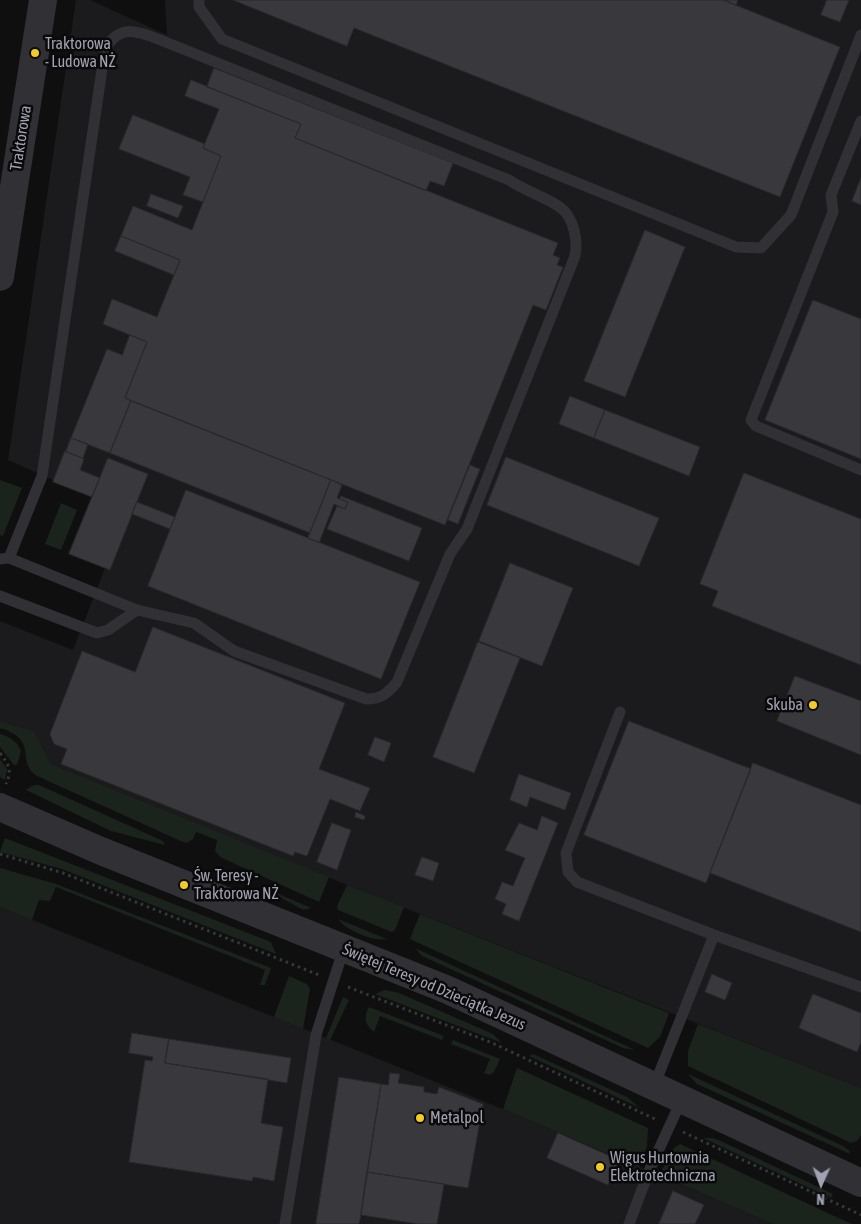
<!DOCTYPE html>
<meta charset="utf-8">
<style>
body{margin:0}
#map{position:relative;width:861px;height:1224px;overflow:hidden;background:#0f0f10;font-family:"Asap Condensed",sans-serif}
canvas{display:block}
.north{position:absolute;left:796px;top:1159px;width:50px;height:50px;-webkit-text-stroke:4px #0a0a0b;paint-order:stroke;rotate:182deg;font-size:14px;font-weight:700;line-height:20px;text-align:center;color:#a0a2b1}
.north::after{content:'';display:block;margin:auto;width:18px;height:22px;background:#a0a2b1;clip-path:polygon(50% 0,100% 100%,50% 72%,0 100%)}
</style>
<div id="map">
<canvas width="861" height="1224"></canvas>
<div class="north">N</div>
</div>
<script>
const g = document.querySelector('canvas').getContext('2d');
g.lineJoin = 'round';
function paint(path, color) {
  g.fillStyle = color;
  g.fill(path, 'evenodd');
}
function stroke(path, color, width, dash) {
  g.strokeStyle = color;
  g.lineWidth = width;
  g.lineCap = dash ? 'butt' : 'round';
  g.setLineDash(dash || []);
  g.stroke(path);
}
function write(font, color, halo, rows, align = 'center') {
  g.font = font + ' "Asap Condensed",sans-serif';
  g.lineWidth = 5;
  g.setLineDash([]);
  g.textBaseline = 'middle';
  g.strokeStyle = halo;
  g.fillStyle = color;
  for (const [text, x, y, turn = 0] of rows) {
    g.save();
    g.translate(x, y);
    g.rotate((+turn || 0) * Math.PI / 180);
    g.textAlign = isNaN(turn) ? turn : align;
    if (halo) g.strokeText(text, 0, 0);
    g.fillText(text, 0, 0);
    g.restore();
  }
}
paint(new Path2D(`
 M76,0H90L167,35L165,0H861V1088L347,885L51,764L34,731L0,721V621L73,650L105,568L69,554L92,497L8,460Z
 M0,907L503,1109L773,1224H0Z`), '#1b1b1d');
paint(new Path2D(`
 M0,480L22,488L3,536L0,535Z
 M61,503L77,510L61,550L45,544Z
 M0,721L34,731L51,764L329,877L319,902L220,857L215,851L217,840L196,832L193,839L187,843L183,842L37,776C15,761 40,740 0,728Z
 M0,734C10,737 17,741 21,751L17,765H14L0,747Z
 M0,759L7,769L5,780L0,777Z
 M34,785H39L163,841L165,845L111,831L26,790Z
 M5,838L271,942L276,954L62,869L0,852Z
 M0,868L56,884L271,968L265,985H260L265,970L56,887L50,901L39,900L32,920L0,907Z
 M347,885L404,907L395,930L392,932L338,910L337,906Z
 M274,892L311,908L303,910L273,893Z
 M420,914L669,1013L660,1037L648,1048L410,939Z
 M338,919L387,939C374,942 345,930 338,919Z
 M415,948L635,1050L623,1048L422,956Z
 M289,976L307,984L310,989L303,1029L274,1017Z
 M385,990L399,993L493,1034L502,1043L375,994Z
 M343,997L349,1000L330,1040L326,1038Z
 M369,1007L444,1036L442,1040L380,1016L374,1032C365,1025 363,1017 369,1007Z
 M698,1024L861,1088V1135L857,1141L851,1143L688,1066V1051Z
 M453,1040L500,1059L494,1072L490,1075L484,1073L490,1059L451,1044Z
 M533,1054L627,1097L640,1108L529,1056Z
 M517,1068L648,1128L647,1146L639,1167L503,1109Z
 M688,1074L843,1146L849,1150L850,1154L697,1084Z
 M703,1138H713L723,1142L833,1194L831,1198Z
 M680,1144L834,1216L852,1224H773L659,1175L673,1149Z`), '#1b231d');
const building = new Path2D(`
 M233,0H723L840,47L780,197L354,28L347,46Z
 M725,0H738L736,5Z
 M827,0H849L840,22L821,15Z
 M214,68L453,163L444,186L430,181L426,191L295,138L301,124L207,87Z
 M191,80L301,124L295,138L558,243L553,255L560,258L557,265L563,267L546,310L533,305L445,525L125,398L147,342L103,324L112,299L157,317L180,260L121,236L133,206L192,230L221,156L203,148L219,109L185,96Z
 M133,115L205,144L203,148L221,156L203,202L183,195L190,177L119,149Z
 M861,178V205L852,201Z
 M151,194L183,206L178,218L147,206Z
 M645,230L685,247L625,397L584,381Z
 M121,236L180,260L174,275L115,251Z
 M813,300L861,319V459L765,420Z
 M130,335L147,342L125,398L131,401L110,453L71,438L107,349L122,355Z
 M570,396L605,410L594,438L559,424Z
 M131,401L331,480L310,533L110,453Z
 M605,410L700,447L689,476L594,438Z
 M71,438L88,444L83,458L66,452Z
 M65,451L84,459L80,470L100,478L92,497L53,482Z
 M506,457L659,518L639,566L487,505Z
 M108,458L148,474L110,570L69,554Z
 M470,465L480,469L458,524L448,520Z
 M744,473L861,519V665L712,606L718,591L700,584Z
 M331,480L342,485L337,498L348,502L345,509L334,504L319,543L308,538Z
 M186,490L420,582L381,679L148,586Z
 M341,496L422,528L409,561L327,529L337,506L345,509L348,502L340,499Z
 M137,502L175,517L170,529L132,514Z
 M510,563L573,588L542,666L479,641Z
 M153,627L345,703L319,769L370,788L360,811L330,799L307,856L295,852L293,856L61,764L67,749L54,744L50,734L82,651L135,672Z
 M478,642L520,658L474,773L433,757Z
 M795,676L861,701V755L777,721Z
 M629,721L751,769L706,883L584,835Z
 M375,737L391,743L384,762L368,755Z
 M753,763L861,805V932L710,873Z
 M519,774L571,793L565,810L530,797L527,807L510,800Z
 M356,812L365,816L364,820L355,817Z
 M542,816L558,823L519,921L502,914L506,904L495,899L502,882L513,886L525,858L505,850L519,823L537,830Z
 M332,823L351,830L337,870L317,862Z
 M422,857L439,863L433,881L415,875Z
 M712,974L732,983L725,1000L705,992Z
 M813,994L861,1013V1042L857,1052L799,1028Z
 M132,1033L169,1039L165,1063L268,1079L261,1123L283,1127L274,1181L253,1177L252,1181L129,1162L145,1060L152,1061L153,1057L129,1053Z
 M169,1039L291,1058L287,1083L165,1063Z
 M390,1073L400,1074L398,1083L424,1087V1092L437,1094L439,1087L483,1104L468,1188L367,1172L381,1084L388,1085Z
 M339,1077L381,1084L361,1215L359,1224H316Z
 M558,1133L619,1160L608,1185L547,1158Z
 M367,1172L444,1184L437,1224H418L361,1215Z
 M673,1191L704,1205L695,1224H659Z`);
paint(building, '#39393d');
stroke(building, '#29292c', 1);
stroke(new Path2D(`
 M0,753C9,765 12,770 6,784
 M0,854L63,873L319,975
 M348,987L490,1042L655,1119
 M683,1132L861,1215`), '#36373c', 3, [2.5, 4]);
stroke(new Path2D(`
 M199,0V7L222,39L736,247L761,248L791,215L861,35
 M861,121L831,195L833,212L751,420L756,426L861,470
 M0,559L9,558L42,476L105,49C119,25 135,30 158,39L509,180C525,191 548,198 561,208C574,218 578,241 575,256L467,529L450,554L397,682C387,694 381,699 366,699L234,651L194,623L137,610L9,558
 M0,596L97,633L108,630L137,610
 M620,712L566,853L568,872L577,882L714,935L861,987
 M654,1086L714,935
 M285,1224L316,1035L344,948
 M629,1224L649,1171L682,1099`), '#303035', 11);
stroke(new Path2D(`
 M0,277L43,0
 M0,807L101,851L448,990L861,1183`), '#303035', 28);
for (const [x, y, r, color] of [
 [35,53,5,"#f2cc25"],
 [813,705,5,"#f2cc25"],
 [184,885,5,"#f2cc25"],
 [420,1118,5,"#f2cc25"],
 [600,1167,5,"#f2cc25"]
]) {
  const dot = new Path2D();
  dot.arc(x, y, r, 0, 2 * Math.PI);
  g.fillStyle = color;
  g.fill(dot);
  stroke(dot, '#0a0a0b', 2);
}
write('16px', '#a0a2b1', '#0a0a0b', [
 ["Traktorowa",45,44],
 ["- Ludowa NŻ",45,62],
 ["Skuba",803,705,"right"],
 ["Św. Teresy -",194,876],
 ["Traktorowa NŻ",194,894],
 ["Metalpol",430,1118],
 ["Wigus Hurtownia",610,1158],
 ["Elektrotechniczna",610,1176]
], 'left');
write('16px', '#a0a2b1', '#0a0a0b', [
 ["Traktorowa",21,138,-81],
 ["Świętej Teresy od Dzieciątka Jezus",434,987,23]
]);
</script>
